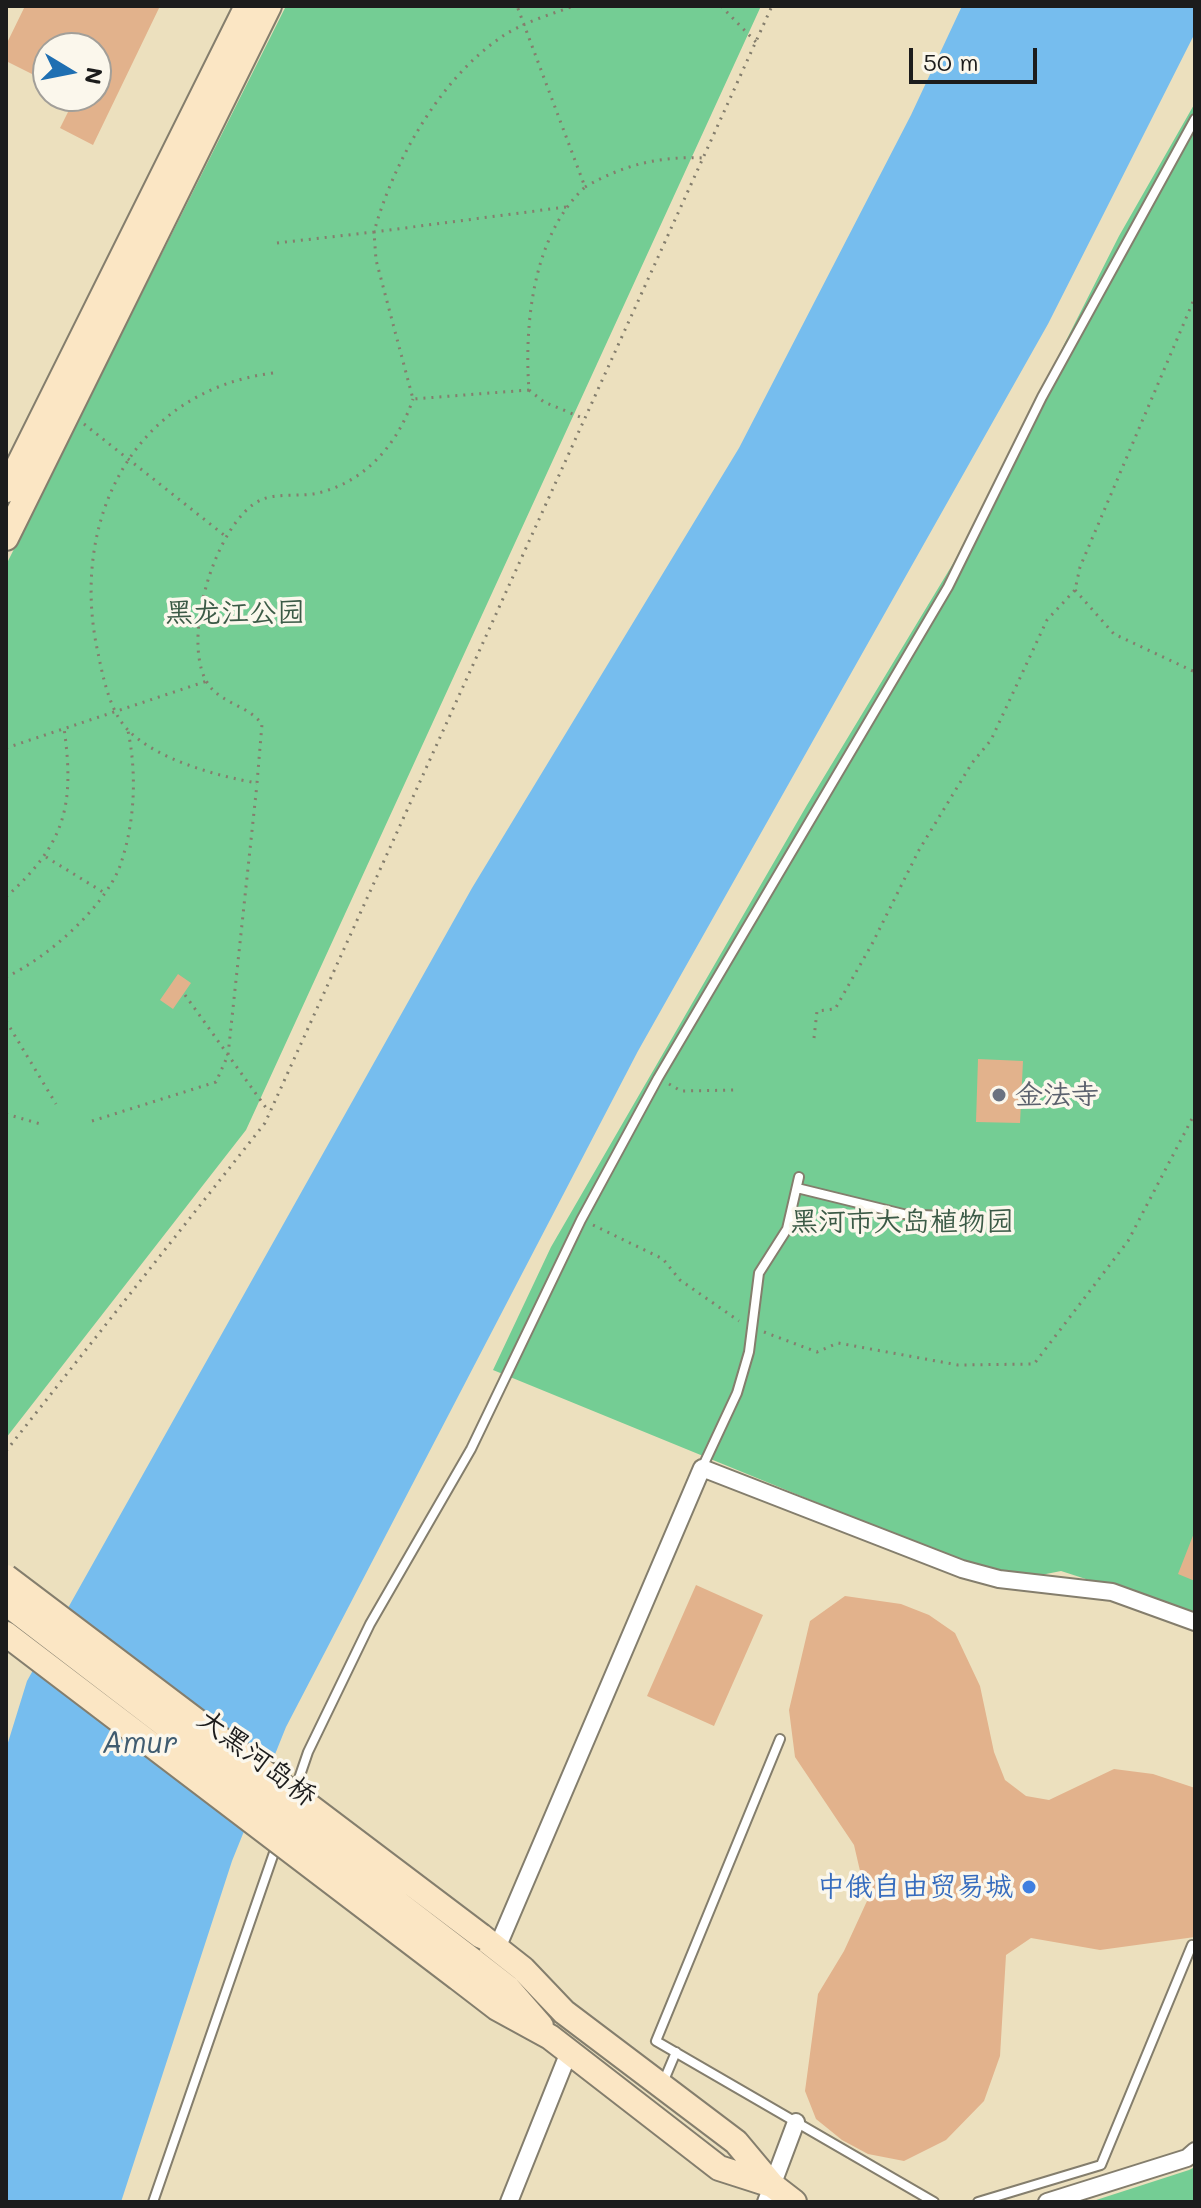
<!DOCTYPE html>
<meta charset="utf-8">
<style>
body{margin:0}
#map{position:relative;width:1201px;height:2208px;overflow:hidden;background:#ece0be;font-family:Mali,sans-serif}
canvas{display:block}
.frame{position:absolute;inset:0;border:8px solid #1c1c1c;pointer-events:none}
.north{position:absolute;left:32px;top:32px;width:80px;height:80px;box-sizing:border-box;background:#fbf7ec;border:2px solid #a29f99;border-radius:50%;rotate:100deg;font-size:22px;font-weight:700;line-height:32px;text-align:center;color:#1c1c1c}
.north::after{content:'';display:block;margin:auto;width:28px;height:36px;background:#1f6fb2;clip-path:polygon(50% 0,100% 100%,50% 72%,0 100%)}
.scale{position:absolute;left:909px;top:48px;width:128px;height:36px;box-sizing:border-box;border:4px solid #1c1c1c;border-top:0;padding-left:10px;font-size:24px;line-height:28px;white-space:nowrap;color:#1c1c1c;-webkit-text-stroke:6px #fbf7ec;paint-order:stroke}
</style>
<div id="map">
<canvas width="1201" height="2208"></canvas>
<div class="frame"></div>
<div class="north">N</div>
<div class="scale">50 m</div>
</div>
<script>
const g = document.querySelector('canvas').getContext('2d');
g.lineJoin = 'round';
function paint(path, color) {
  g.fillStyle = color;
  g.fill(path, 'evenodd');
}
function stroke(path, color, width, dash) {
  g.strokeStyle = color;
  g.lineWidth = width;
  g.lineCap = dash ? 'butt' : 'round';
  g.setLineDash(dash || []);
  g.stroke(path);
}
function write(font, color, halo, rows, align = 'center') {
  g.font = font + ' Mali,"LXGW WenKai TC",sans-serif';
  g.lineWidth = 7;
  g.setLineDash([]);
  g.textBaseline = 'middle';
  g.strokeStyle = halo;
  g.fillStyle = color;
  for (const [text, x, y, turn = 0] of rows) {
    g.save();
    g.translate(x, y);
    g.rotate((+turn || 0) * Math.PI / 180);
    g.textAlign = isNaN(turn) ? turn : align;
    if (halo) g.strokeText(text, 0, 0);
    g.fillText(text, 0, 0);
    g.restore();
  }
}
paint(new Path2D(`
 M286,6H761L246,1130L6,1438V565Z
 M1195,103V1614L1061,1571L1036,1576L995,1573L967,1564L493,1370L551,1247L807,805L954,562L1119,236Z
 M1195,2167V2202H1090L1189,2170Z`), '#74cd94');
paint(new Path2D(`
 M962,6H1195V33L1048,324L638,1051L286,1727L232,1861L121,2202H6V1749L27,1681L472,888L739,448L911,115Z`), '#76bdee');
paint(new Path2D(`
 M25,6H160L93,145L60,128L76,96H96V48H48V82L6,61V45Z
 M178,974L191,983L173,1009L160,1000Z
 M978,1059L1023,1061L1020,1123L976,1122Z
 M1194,1533H1195V1581L1178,1574Z
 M696,1585L763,1615L714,1726L647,1696Z
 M845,1596L901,1604L929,1615L955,1633L980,1686L994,1752L1005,1780L1026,1796L1049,1800L1114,1769L1153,1774L1195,1788V1937L1100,1950L1031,1938L1006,1955L1000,2056L984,2101L946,2140L904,2161L868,2154L842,2140L816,2119L805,2091L818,1994L844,1951L867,1901L854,1845L795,1757L789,1710L810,1621Z`), '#e2b28c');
const lane = new Path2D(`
 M797,1188L903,1214L981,1218
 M702,1468L737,1393L749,1352L759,1273L787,1229L799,1177
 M780,1739L656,2041L934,2202
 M294,1793L308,1752L370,1624L471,1449L581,1220L658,1078L948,587L1042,397L1195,119
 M662,2085L676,2052
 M153,2202L277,1844
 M978,2202L1101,2165L1192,1945`);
const street = new Path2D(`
 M497,1948L702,1468L962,1569L999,1579L1112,1592L1195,1622
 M509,2202L569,2052
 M766,2202L796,2122
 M1047,2202L1187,2158L1195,2151`);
const secondary = new Path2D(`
 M6,490L247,6
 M6,538L269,6
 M472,1960L508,1988L541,2026
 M458,1978L497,2008L550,2037L719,2168L772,2185L736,2142L564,2012L523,1969L481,1936
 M772,2185L794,2202`);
stroke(lane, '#847e6d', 12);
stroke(street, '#847e6d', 20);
stroke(secondary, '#847e6d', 28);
stroke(new Path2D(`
 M721,6L756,42
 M585,187C623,165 659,156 703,158
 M566,207L374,232C393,163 439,80 500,38C521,23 549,15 574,6
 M277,243L374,232L376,260L413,399L529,390C524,324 533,235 585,187L517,6
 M273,373C132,391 69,522 98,653C103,677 110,713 129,731C158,760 217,776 257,783L262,724C249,707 226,704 212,689C176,651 215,518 263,499C279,493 301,497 318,493C365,482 398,444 413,399
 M529,390L544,402L585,419
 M84,424L224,535
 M1075,590L1114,634L1195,672
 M6,748L207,681
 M46,857L103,892
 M6,897C65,844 75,806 64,728
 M6,977C46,959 104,908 120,866C135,823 137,774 128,731
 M185,995L269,1112
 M6,1021L56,1104
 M814,1038L817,1011L835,1009L872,944L919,850L972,763L991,740L1047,620L1075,590L1080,567L1195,297
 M669,1084L681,1091L736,1090
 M6,1114L44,1125
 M92,1121L216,1082L228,1055L257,784
 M593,1225L663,1259L680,1280L739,1321
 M764,1332L817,1352L838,1343L958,1365L1034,1364L1128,1241L1195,1113
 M6,1451L265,1123L772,6`), '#847e6d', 3, [2, 6]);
stroke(lane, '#fff', 8);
stroke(street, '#fff', 16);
stroke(secondary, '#fbe6c4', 24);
const secondaryBridge = new Path2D(`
 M6,1577L481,1936
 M6,1603L472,1960
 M6,1634L458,1978`);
stroke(secondaryBridge, '#847e6d', 28, []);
stroke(secondaryBridge, '#fbe6c4', 24);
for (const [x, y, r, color] of [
 [999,1095,8,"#6b7280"],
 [1029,1887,8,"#3f7fe0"]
]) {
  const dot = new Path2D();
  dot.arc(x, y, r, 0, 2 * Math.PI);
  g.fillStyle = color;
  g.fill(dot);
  stroke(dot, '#fbf7ec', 3);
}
write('28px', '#3b5a46', '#fbf7ec', [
 ["黑龙江公园",235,613],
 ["黑河市大岛植物园",902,1222]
]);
write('28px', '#5b616d', '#fbf7ec', [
 ["金法寺",1015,1095]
], 'left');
write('28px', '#1c1c1c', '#fbf7ec', [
 ["大黑河岛桥",257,1758,37]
]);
write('28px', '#366cbe', '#fbf7ec', [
 ["中俄自由贸易城",1013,1887]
], 'right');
write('italic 30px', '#405c70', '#fbf7ec', [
 ["Amur",140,1744]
]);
</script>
